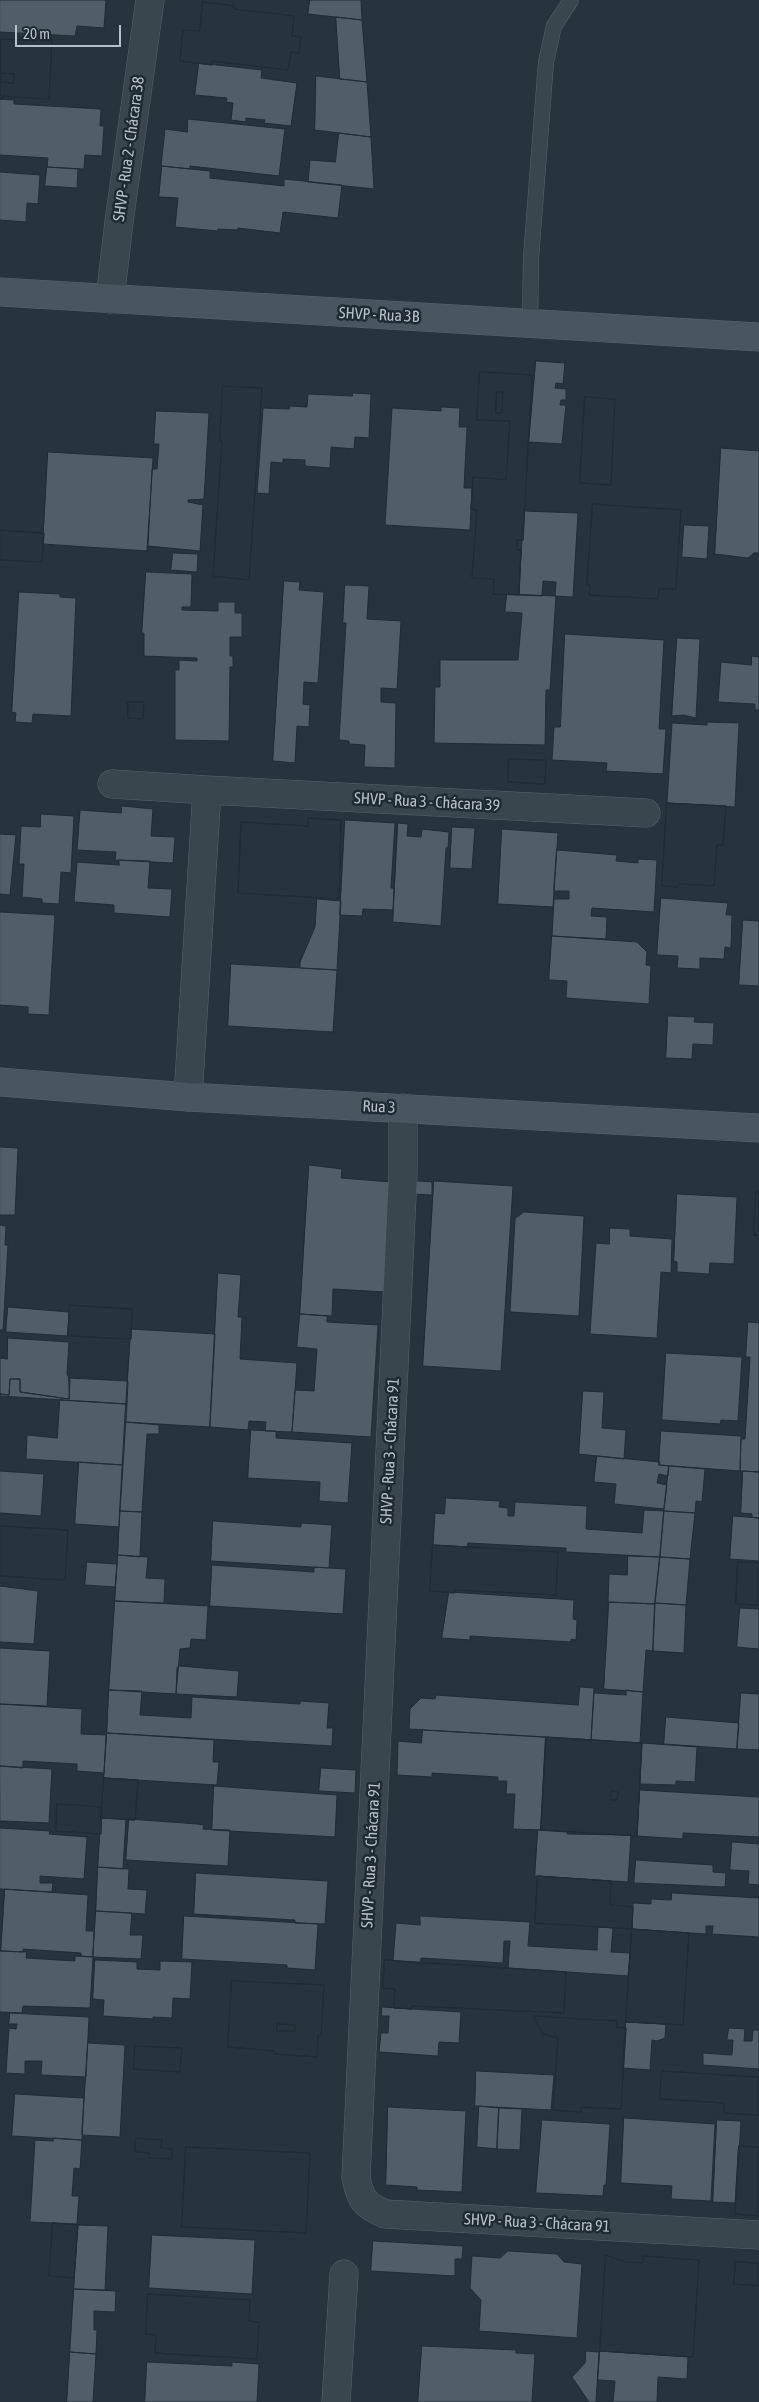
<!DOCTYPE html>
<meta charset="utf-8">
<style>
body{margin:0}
#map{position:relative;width:759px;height:2402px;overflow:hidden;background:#26343d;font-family:"Asap Condensed",sans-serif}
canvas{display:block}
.scale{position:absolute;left:15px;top:25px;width:106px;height:22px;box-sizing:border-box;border:2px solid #b6c0c8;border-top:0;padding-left:6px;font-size:15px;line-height:18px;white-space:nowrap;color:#b6c0c8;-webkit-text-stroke:4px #1f2b33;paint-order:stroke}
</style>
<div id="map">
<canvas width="759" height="2402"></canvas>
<div class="scale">20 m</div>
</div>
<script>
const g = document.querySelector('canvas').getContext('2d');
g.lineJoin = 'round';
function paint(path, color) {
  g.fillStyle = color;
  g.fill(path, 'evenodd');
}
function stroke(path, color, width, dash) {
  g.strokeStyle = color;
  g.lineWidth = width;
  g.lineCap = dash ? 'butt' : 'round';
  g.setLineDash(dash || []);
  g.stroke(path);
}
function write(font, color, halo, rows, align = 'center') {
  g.font = font + ' "Asap Condensed",sans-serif';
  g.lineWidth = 5;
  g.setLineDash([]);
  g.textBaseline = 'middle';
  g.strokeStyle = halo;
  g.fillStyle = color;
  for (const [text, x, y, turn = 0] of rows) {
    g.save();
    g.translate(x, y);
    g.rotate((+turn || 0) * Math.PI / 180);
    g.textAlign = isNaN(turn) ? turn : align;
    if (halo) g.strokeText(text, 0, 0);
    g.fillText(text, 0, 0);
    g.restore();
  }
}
const building = new Path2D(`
 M0,0H106L104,28L77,26L75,36L0,32Z
 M310,0H361L362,20L308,14Z
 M203,2L234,6V9L294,16L292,36L301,37L299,53L291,52L288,70L212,61V65L180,61L183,30L199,31Z
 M203,2L234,6V9L294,16L292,36L301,37L299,53L291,52L288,70L212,61V65L180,61L183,30L199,31Z
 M336,17L362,20L367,82L340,79Z
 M21,37L52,39L49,99L3,96V99H0V39L21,40ZM1,73L14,74V83L1,82Z
 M21,37L52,39L49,99L3,96V99H0V39L21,40ZM1,73L14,74V83L1,82Z
 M199,63L262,70L261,78L297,83L291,126L264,123L265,120L246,118V122L231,120L233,103L226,102L227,98L195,95Z
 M316,76L367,82L371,137L315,130Z
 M0,99L14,100V104L101,109L100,126H104L102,156L85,155L84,169L47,167L48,158L0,155Z
 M188,119L285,129L279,176L190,166V169L161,166L165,129L187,132Z
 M339,133L371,137L374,189L308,182L310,160L335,162Z
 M162,166L210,171V178L284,186V179L342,185L338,218L283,212L280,233L238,228V230L218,229V231L175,227L178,198L159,197Z
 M47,167L78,169L77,188L45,186Z
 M0,172L40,175L38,204L27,203L26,222L0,220Z
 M536,361L565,363L563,384L556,383L555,388L566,389V400H561L560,405H566L562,444L529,442Z
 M480,372L532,375L523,540H517V550H521L519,595L493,594L494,579L472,578L477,510L471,509L473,477L506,480L510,421L477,420ZM497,392H503L502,413H496Z
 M480,372L532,375L523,540H517V550H521L519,595L493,594L494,579L472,578L477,510L471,509L473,477L506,480L510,421L477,420ZM497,392H503L502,413H496Z
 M223,386L262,388L249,580L213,576L222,441H220Z
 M223,386L262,388L249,580L213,576L222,441H220Z
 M353,393L371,394L369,438L355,437L354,449L331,447L330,468L305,466V460L283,459V463L271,462L269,494L257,493L263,408L289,409L290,406L307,407L308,394L352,396Z
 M585,397L615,399L611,485L580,483Z
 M585,397L615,399L611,485L580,483Z
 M441,407L460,408L459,427H467L464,488H472L470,530L385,525L392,408L441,411Z
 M156,411L209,413L204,499L188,500V502L203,505L200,551L148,546L152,469H157L159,444H154Z
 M721,448L759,451V553H754L748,558L715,554Z
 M48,452L153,458L147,551L43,544Z
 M593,504L681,510L676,589H659L658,599L589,595L590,585H587Z
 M593,504L681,510L676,589H659L658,599L589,595L590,585H587Z
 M524,511L578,513L573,597L555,596L556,582L543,581L542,596L519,595Z
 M684,525L709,526L707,559L682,557Z
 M0,530L44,533L42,562L0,560Z
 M0,530L44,533L42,562L0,560Z
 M173,553L198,554L197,572L171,570Z
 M146,572L192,574L191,607H182V610L218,611V602H235V613H242V637H230V656H233V667H230L229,741L175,740V670H179V660L197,661V658L144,656V633H142Z
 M284,581L300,582L299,590L324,592L318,683L304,682L303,704L310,705L309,727L297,726L295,763L273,761Z
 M345,585L369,586L367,619L401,621L397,689L381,688V702L396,703L395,768L364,767L365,745L349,744V741L339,740L346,623H343Z
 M19,592L60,594V597L76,598L71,716L33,714L32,723L15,722L16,713L12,712Z
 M507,594L556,596L550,690H546L545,745L434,743L435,687H440V660H518L522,613L505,612Z
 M565,634L664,640L659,729H666L663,774L606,771L607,763L552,760L554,727H560Z
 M677,638L700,639L696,718L683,715L672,716Z
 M752,656L759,657V710H755V704L718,702L721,662L751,665Z
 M128,702H144L143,719L128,718Z
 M128,702H144L143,719L128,718Z
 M707,722L739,723L735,807L667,803L672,723L707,725Z
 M509,759L546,760L545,784L508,782Z
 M509,759L546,760L545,784L508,782Z
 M667,803L726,806L723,845H717L714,886L679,884L678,887L662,886Z
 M667,803L726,806L723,845H717L714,886L679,884L678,887L662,886Z
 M122,806L153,809L151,836L175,837L173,863L115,860L116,852L77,850L80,810L121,813Z
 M41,814L74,816L71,873L61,872L59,904L42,903V899L22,897L24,864H19L21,826L40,827Z
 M308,818L341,820L339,899L238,893L241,822L308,826Z
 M308,818L341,820L339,899L238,893L241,822L308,826Z
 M345,820L395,823L391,888H394L393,910L363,909L362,916L340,915Z
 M398,823L408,824L407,836L421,837L422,829L449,832L448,848H446L441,926L393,922Z
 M452,827L475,828L472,869L450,868Z
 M502,829L558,833L553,907L498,904Z
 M0,834L16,835L10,895L0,894Z
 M557,850L617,855L616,861L638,863V859L657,860L654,912L592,908L591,916L607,917L606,939L552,936L554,899H569V891H554Z
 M119,860L150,861L148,888L172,889L170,917L114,913V905L74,902L77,862L119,865Z
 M661,898L728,903L726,915H732L731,948L725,947L724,959L700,958V969L677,968L678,956L657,955Z
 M317,899L341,901L337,970L300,968V962L315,927Z
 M0,912L55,915L49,1015L28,1014V1007L0,1005Z
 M743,920L759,921V986L739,985Z
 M552,936L637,942L647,952L646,965L651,966L649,1004L566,998L567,981L549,980Z
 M231,964L337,970L333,1032L228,1026Z
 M668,1016L695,1017L694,1022L714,1023L713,1045L693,1044L692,1059L666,1058Z
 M0,1147L18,1148L15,1215H0Z
 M309,1165L342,1169L341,1178L392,1182L385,1292L333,1289L332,1316L300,1314Z
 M392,1179L432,1182V1195L391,1193Z
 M434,1181L513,1186L501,1371L423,1366Z
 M756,1192H759V1235H754Z
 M756,1192H759V1235H754Z
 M677,1194L737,1197L734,1264L710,1263L709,1274L677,1272V1262L674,1261Z
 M524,1212L584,1216L579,1316L510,1312L515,1219Z
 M0,1225L6,1226L5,1245H8L3,1330H0Z
 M610,1228L630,1229V1236L672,1239L671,1273L661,1272L657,1338L590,1334L596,1243L609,1244Z
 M218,1273L241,1275L238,1317H242L240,1359L297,1363L292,1432L265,1431L266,1422L249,1421L248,1430L210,1427Z
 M70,1305L132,1309L131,1339L68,1336Z
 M70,1305L132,1309L131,1339L68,1336Z
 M8,1307L69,1312L68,1336L6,1332Z
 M300,1314L327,1316V1322L378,1325L371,1437L292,1432L295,1390L314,1391L317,1349L297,1347Z
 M748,1322L759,1323V1472L740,1471L741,1439H745L750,1357H746Z
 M131,1329L215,1334L210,1427L125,1422Z
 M8,1338L69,1342L67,1374L70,1380L69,1399L20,1392V1379H10L9,1395L0,1394V1358L7,1359Z
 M666,1353L742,1357L738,1421L721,1420L720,1424L662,1420Z
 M69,1378L128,1381L127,1404L0,1396V1394L9,1395L10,1379H20V1392L69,1399Z
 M583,1391L604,1392L602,1428L626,1430L624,1459L579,1454Z
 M60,1400L127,1404L123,1465L26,1459L27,1435L57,1438Z
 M125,1422L159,1425V1434H147L142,1512L120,1511Z
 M251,1430L276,1431V1438L352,1443L348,1503L319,1501L320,1482L248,1478Z
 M661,1431L741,1436L740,1471L659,1465Z
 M597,1456L660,1462L659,1465L669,1466L668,1476L659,1474L657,1483L667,1485L664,1509L614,1504L616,1484L594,1482Z
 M79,1462L123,1465L119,1527L75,1524Z
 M669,1466L705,1469L702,1502L696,1501L695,1513L664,1511Z
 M0,1471L44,1474L41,1516L0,1513Z
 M743,1471L759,1472V1518L752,1517V1514L741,1513Z
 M446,1498L500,1501L499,1507L508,1508V1516H514L515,1502L587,1506L586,1529L642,1533L644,1510L664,1511L660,1557L566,1552V1548L468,1543L467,1547L433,1545L435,1513L444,1514Z
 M120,1511L142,1512L140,1557L118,1555Z
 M664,1511L695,1513L690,1559L660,1557Z
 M733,1516L759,1518V1561L730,1559Z
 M213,1521L301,1527V1523L332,1525L329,1568L211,1561Z
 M0,1526L68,1530L65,1580L0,1576Z
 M0,1526L68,1530L65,1580L0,1576Z
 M433,1545L558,1552L556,1595L455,1590L454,1593L430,1591Z
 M433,1545L558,1552L556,1595L455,1590L454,1593L430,1591Z
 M118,1555L148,1557L146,1578L165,1579L164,1603L115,1601Z
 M628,1556L660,1557L655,1604L608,1602L609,1574L627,1575Z
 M660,1557L690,1559L686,1605L655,1603Z
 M87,1562L117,1564L115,1587L85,1585Z
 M738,1562L759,1563V1605L736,1604Z
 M738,1562L759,1563V1605L736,1604Z
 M212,1565L314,1572V1567L346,1569L343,1614L210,1606Z
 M0,1586L38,1591L34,1644L0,1642Z
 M449,1592L574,1600L573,1619L577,1620L576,1640L571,1639V1642L470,1636V1640L442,1638Z
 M115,1601L208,1606L206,1640L191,1639L190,1648L180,1649L176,1694L109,1690Z
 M609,1602L655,1604L653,1651L646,1650L643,1692L604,1689Z
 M655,1603L686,1605L684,1653L653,1651Z
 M740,1608L759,1609V1649L737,1647Z
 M0,1648L50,1651L47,1706L0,1704Z
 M179,1666L239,1671L237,1697L176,1694L177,1668Z
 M580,1687L594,1688L591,1740L409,1729L410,1709L421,1698L435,1699L436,1695L578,1705Z
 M109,1690L142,1691L140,1715L191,1718L192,1697L300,1704V1701L329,1703L327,1728H333L332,1746L107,1733Z
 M626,1690L643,1692L640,1743L591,1740L594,1693L626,1695Z
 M741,1693L759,1694V1750L737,1749Z
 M0,1704L82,1709L81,1734L106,1735L104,1773L77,1771V1764L23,1761V1768L0,1766Z
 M666,1717L739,1723L737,1749L664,1744Z
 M423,1730L546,1737L541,1830L513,1829L515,1794H506L507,1781H498V1777L432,1773V1777L397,1775L398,1741L421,1743Z
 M107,1733L214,1740L213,1762H219L217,1785L104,1778Z
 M546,1737L642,1743L637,1836L541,1830ZM611,1791L618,1792L617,1800H611Z
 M546,1737L642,1743L637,1836L541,1830ZM611,1791L618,1792L617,1800H611Z
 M642,1743L697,1747L695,1782L676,1781V1785L640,1784Z
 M0,1766L52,1769L49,1823L1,1821L0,1823Z
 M321,1768L356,1770L355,1793L319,1791Z
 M104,1778L138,1780L135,1820L101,1818Z
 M104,1778L138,1780L135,1820L101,1818Z
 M214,1786L337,1795L335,1837L212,1830Z
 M640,1790L759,1797V1837L683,1833V1839L637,1836Z
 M57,1804L102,1807L101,1834L56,1831Z
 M57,1804L102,1807L101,1834L56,1831Z
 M101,1818L126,1819L123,1869L98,1867Z
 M129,1819L197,1824L204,1825L203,1829L230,1830L228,1866L126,1860Z
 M0,1828L50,1831L49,1834L87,1837L84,1879L40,1876V1883H53L52,1892L0,1889Z
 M538,1830L567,1832V1834L631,1835L628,1882L535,1876Z
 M732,1842L759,1844V1885L748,1884L749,1871L730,1870Z
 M636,1860L713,1865V1872L726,1873L725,1887L634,1883Z
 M98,1867L129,1869L128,1889L147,1890L145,1914L96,1911Z
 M196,1873L328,1881L325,1924L295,1923V1920L194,1914Z
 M538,1876L611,1881L610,1905L633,1907L632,1929L535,1923Z
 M538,1876L611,1881L610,1905L633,1907L632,1929L535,1923Z
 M5,1889L88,1895L86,1931H94L93,1957L81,1956V1953L23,1949V1952L1,1951Z
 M672,1893L759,1898V1937L712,1934L713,1926H706V1934L632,1929L633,1903L651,1904V1899L671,1900Z
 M96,1911L132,1913L130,1935H143L141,1959L93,1957Z
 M184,1916L318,1924L315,1970L287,1968V1965L182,1959Z
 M420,1916L530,1922L528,1946L597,1950L598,1927L613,1928L611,1952L630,1953L628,1976L508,1968L510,1941H504L503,1963L421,1958L420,1963L393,1961L396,1923L420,1925Z
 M632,1929L689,1933L683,2025L626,2022Z
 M632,1929L689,1933L683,2025L626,2022Z
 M0,1951L27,1952L26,1958L75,1961V1956L93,1957L90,2008L23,2006L22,2013L0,2012Z
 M95,1960L137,1962V1969L160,1970V1961L192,1962L190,1999L173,1998L172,2018L153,2017V2019L103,2016L104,2000L93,1999Z
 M385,1960L566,1972L564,2013L412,2006V2009L394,2008L395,1989L383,1988Z
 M385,1960L566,1972L564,2013L412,2006V2009L394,2008L395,1989L383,1988Z
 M232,1981L324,1985L321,2036H318L317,2057L274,2054V2051L228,2047ZM277,2024L295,2025V2031H277Z
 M232,1981L324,1985L321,2036H318L317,2057L274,2054V2051L228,2047ZM277,2024L295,2025V2031H277Z
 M382,2007L461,2012L459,2043L439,2042L438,2056L379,2052L381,2033H388L389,2016H382Z
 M10,2013L89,2017L86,2077L41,2075L42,2061H25V2074L6,2073L9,2028L16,2029L17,2024H9Z
 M534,2016L617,2021L616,2027L626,2028L621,2109L581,2107V2112L553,2110L558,2038L543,2034Z
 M534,2016L617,2021L616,2027L626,2028L621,2109L581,2107V2112L553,2110L558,2038L543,2034Z
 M626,2022L666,2024L665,2038L657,2041L652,2040L650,2070L623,2068Z
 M729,2028L745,2029L744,2041H752L753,2030H759V2069L703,2065V2053L732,2055L733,2040H727Z
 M88,2043L125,2045L120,2137L82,2135Z
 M135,2046L182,2048L180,2072L134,2069Z
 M135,2046L182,2048L180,2072L134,2069Z
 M476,2071L554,2075L551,2110L475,2106Z
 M662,2071L759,2077V2115L724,2113V2103L660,2099Z
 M662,2071L759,2077V2115L724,2113V2103L660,2099Z
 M15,2094L84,2098L82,2140L12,2136Z
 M479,2106L499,2108L497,2149L477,2147Z
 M388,2107L466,2111L462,2192L417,2190V2187L386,2185Z
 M499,2108L522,2109L520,2150L497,2149Z
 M624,2118L715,2124L711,2201L671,2199L672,2186L621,2183Z
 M542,2120L610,2124L606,2185H604L603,2196L536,2193Z
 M717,2120L741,2121L736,2203L713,2202Z
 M53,2138L82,2140L80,2169L74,2168L72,2196H79L77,2224L30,2222L35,2140L53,2141Z
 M136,2138L162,2140L161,2148L172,2149V2159L148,2158L149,2153L135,2152Z
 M136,2138L162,2140L161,2148L172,2149V2159L148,2158L149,2153L135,2152Z
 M739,2146L759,2147V2216L735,2214Z
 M739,2146L759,2147V2216L735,2214Z
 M186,2147L310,2153L306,2233L182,2227Z
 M186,2147L310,2153L306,2233L182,2227Z
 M53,2223L78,2225L74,2278L49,2276Z
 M53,2223L78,2225L74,2278L49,2276Z
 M78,2225L108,2226L105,2290L74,2289Z
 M152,2235L255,2240L252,2294L149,2288Z
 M373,2241L463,2246L462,2259H455V2276L371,2271Z
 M508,2251L557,2254L564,2262L582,2264L577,2338L479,2331L481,2300L470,2288L472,2256L500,2258Z
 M606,2255L625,2262L643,2263V2256L699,2260L693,2357L600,2351Z
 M606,2255L625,2262L643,2263V2256L699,2260L693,2357L600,2351Z
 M736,2262L759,2263V2286L734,2284Z
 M736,2262L759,2263V2286L734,2284Z
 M74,2289L116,2291L115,2312L94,2311V2330H97L96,2354L70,2352Z
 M148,2294L250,2300L249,2321L259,2322L257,2359L155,2353L156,2335L146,2334Z
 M148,2294L250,2300L249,2321L259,2322L257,2359L155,2353L156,2335L146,2334Z
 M422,2346L516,2350V2353L535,2354L532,2402H418Z
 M586,2351L599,2352L596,2402H589L572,2377L585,2363Z
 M600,2351L688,2357L687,2379L658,2377L657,2402H613L615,2381L598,2380Z
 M70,2352L96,2354L93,2402H67Z
 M147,2362L232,2366V2362L259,2364L257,2402H145Z`);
paint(building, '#505e68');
stroke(building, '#212d35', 1);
const lane = new Path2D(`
 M530,324L531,258L546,62L554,26L571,0`);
const street = new Path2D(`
 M110,299L119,222L150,0
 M112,784L207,790
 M188,1097L207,790L646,813
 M403,1108V1174L356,2177C360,2199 364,2205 385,2214L759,2235
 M336,2402L344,2274`);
const secondary = new Path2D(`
 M0,292L759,337
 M0,1082L188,1097L759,1128`);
stroke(lane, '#58636b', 16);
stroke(street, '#58636b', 29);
stroke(secondary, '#58636b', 29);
stroke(lane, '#3a464e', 15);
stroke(street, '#3a464e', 28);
stroke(secondary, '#485660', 28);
write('16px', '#b6c0c8', '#1f2b33', [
 ["SHVP - Rua 2 - Chácara 38",129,149,-82],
 ["SHVP - Rua 3B",379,315,3],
 ["SHVP - Rua 3 - Chácara 39",427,802,3],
 ["Rua 3",379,1107,3],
 ["SHVP - Rua 3 - Chácara 91",390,1451,-87],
 ["SHVP - Rua 3 - Chácara 91",371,1855,-87],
 ["SHVP - Rua 3 - Chácara 91",537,2223,3]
]);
</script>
